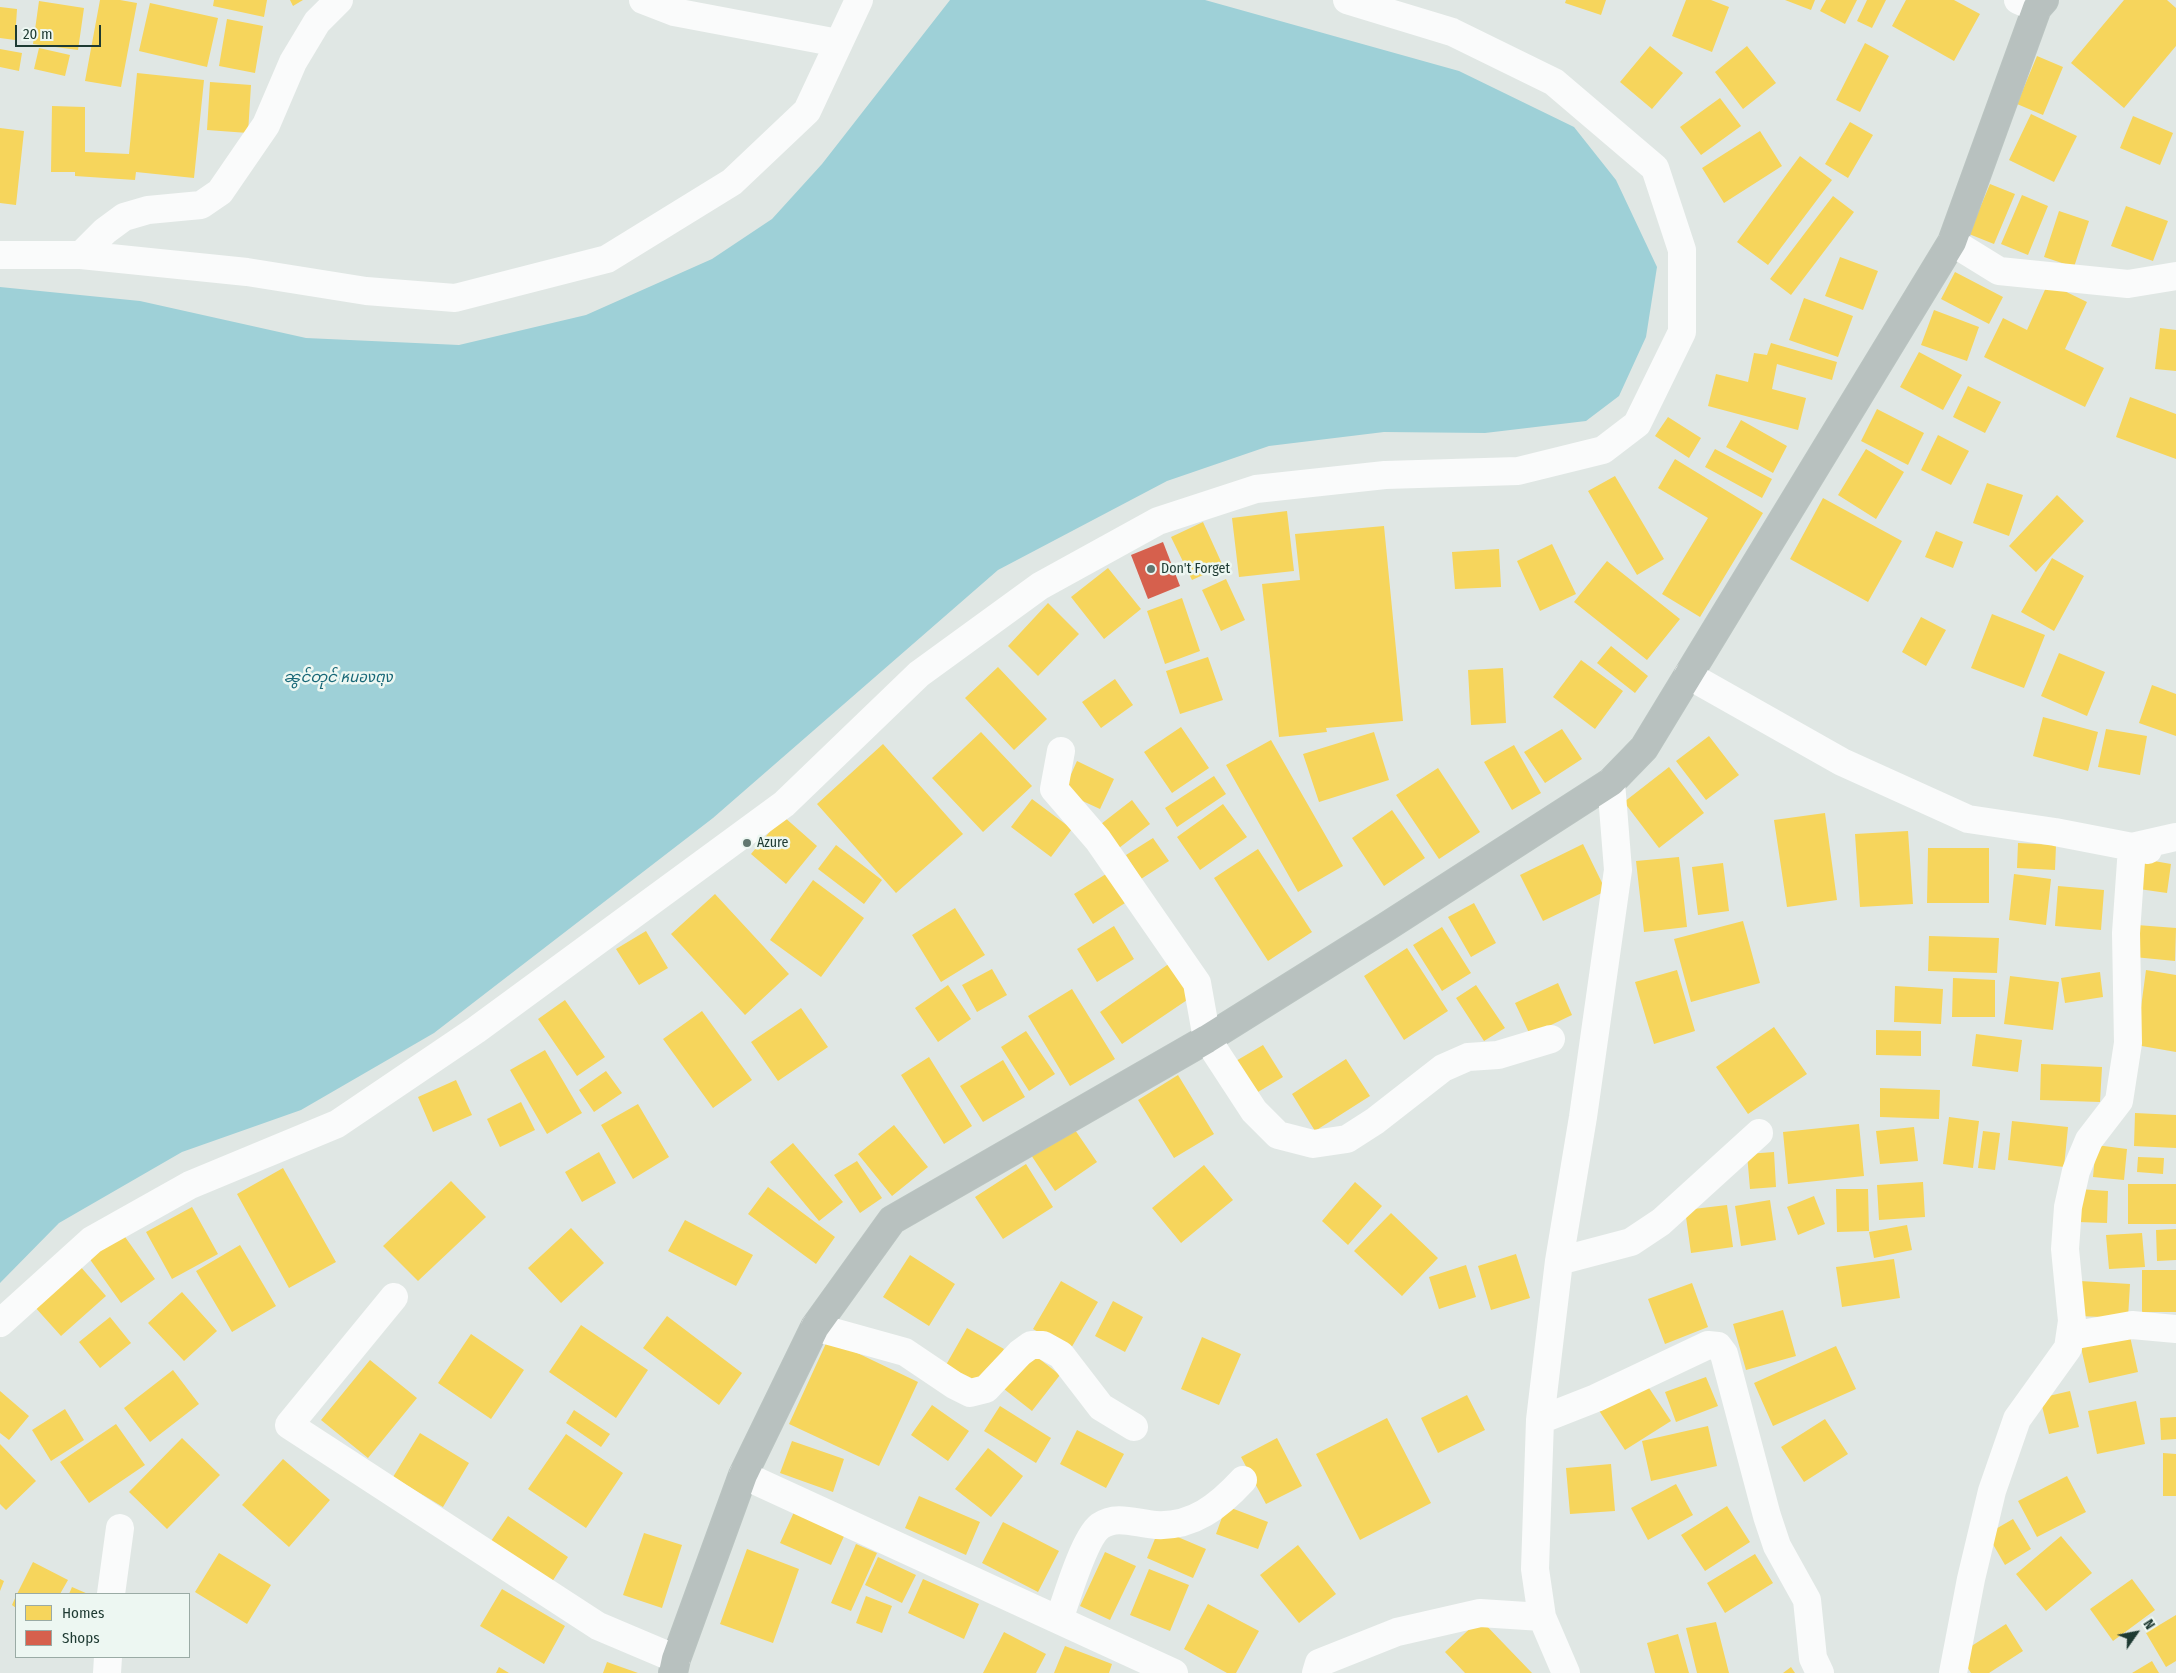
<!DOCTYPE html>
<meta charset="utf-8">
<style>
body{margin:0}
#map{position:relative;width:2176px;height:1673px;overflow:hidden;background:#e0e7e4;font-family:"Fira Sans Condensed",sans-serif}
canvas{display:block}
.legend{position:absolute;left:15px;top:1593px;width:175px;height:65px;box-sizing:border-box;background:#edf7f2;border:1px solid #9aaba5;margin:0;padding:6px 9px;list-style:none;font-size:15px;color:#1e3a32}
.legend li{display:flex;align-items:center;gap:10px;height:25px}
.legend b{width:25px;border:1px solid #9aaba5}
.north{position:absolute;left:2111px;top:1608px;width:50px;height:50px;-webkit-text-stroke:4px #edf7f2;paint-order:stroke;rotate:57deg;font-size:14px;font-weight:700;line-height:20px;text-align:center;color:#1e3a32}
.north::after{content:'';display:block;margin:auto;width:18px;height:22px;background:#1e3a32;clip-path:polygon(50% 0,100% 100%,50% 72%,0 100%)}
.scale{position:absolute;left:15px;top:25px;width:86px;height:22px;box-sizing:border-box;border:2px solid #1e3a32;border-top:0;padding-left:6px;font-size:15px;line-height:18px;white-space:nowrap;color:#1e3a32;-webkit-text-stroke:4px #edf7f2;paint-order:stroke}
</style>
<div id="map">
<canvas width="2176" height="1673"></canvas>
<ul class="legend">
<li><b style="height:14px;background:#f6d55c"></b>Homes</li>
<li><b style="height:14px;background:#d6604d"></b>Shops</li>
</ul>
<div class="north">N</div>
<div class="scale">20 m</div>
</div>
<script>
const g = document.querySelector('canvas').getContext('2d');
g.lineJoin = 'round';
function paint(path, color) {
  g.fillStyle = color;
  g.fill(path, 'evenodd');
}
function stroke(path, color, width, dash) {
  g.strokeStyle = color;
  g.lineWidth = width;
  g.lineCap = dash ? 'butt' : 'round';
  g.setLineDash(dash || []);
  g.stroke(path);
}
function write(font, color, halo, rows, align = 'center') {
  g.font = font + ' "Fira Sans Condensed","Noto Sans Myanmar","Noto Sans Thai",sans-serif';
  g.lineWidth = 5;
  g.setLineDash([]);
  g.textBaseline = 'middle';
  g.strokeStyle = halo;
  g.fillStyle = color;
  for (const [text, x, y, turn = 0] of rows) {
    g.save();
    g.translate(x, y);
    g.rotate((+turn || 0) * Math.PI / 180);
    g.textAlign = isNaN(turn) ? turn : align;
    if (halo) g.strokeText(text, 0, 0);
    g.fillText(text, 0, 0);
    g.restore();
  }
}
paint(new Path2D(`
 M950,0H1205L1459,71L1574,127L1616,180L1657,267L1646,337L1619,396L1586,421L1485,433L1384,432L1269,446L1167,481L998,570L713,818L434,1033L301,1110L182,1152L59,1223L0,1283V287L140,301L306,338L459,345L586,315L712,259L772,219L822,164Z`), '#9ed0d7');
paint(new Path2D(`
 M100,0H120L137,3L121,87L85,81Z
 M214,0H267L264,17L213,6Z
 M290,0H303L293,6Z
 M1566,0H1606L1601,15L1565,3Z
 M1686,0H1711L1729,7L1712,52L1672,36Z
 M1785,0H1815L1811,10Z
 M1826,0H1857L1845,24L1820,11Z
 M1867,0H1886L1872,28L1857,21Z
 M1906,0H1954L1980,14L1954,61L1892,26Z
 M2124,0H2167L2176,8V46L2124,108L2071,63Z
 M39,1L84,8L78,50L33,44Z
 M150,3L218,18L207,67L139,51Z
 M0,7L17,9L15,40L0,38Z
 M227,19L263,26L255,73L219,66Z
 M1865,43L1889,56L1860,112L1836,100Z
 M1650,46L1683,73L1652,109L1620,82Z
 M1747,46L1776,83L1743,109L1715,72Z
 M39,48L70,55L65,76L34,69Z
 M0,49L22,53L19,71L0,67Z
 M2037,56L2063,67L2043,115L2017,104Z
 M137,73L204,80L194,178L136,172L135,180L75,176V172H51L52,106L85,107V152L129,154Z
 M210,82L251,85L248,133L207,130Z
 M1720,98L1741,126L1701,155L1680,127Z
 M2031,114L2077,136L2054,182L2009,160Z
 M2133,116L2173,133L2160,165L2120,148Z
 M1850,122L1873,135L1848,178L1825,164Z
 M0,128L24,131L16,205L0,203Z
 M1760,131L1782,166L1724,203L1702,168Z
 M1800,156L1832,180L1768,265L1737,242Z
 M1990,184L2015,194L1994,244L1969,234Z
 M2022,195L2048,206L2028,255L2001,244Z
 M1833,196L1854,212L1791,295L1770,279Z
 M2126,206L2168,221L2153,261L2111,246Z
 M2059,211L2089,221L2074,267L2044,257Z
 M1840,257L1878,271L1863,310L1825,296Z
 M1955,272L2003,297L1989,324L1941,299Z
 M2048,283L2087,302L2065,349L2104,368L2085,407L1984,357L2003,318L2027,330Z
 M1804,298L1853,316L1838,357L1789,340Z
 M1934,310L1979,327L1967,361L1921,345Z
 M2160,328L2176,330V371L2155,369Z
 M1771,343L1837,362L1832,380L1777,364L1772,389L1806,398L1798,430L1708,406L1716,374L1748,382L1754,353L1767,355Z
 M1919,352L1962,375L1943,410L1900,387Z
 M1968,386L2001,402L1985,433L1953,417Z
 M2130,397L2176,414V459L2116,437Z
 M1877,409L1924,433L1908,465L1861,441Z
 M1668,417L1701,438L1689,458L1655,436Z
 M1741,420L1787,446L1773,473L1726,447Z
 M1938,435L1969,451L1951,485L1921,470Z
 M1715,449L1772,479L1762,498L1705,467Z
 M1866,449L1904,472L1876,519L1838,495Z
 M1675,459L1763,513L1700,617L1662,594L1708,518L1658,488Z
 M1615,476L1664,559L1637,575L1588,491Z
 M1987,483L2023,495L2009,536L1973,523Z
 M2057,495L2084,521L2036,572L2009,546Z
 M1823,498L1902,541L1868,602L1790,559Z
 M1287,511L1294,571L1239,577L1232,518Z
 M1203,522L1223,566L1192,580L1171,537Z
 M1384,526L1403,721L1326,728L1327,732L1279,737L1262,584L1300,580L1295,534Z
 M1936,531L1963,542L1953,568L1925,557Z
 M1552,544L1576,594L1540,611L1517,561Z
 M1499,549L1501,587L1455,589L1452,552Z
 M2052,558L2084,576L2054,631L2021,612Z
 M1607,561L1680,619L1647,660L1574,602Z
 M1108,568L1141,609L1104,639L1071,597Z
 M1226,579L1245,620L1221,631L1202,590Z
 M1182,598L1200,651L1165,664L1147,611Z
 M1048,603L1079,634L1038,676L1008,646Z
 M1992,614L2045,635L2024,688L1971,668Z
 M1921,617L1946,630L1926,666L1902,652Z
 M1611,646L1648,676L1635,693L1597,663Z
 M2059,653L2105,672L2087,716L2041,696Z
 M1208,657L1223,700L1180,714L1166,671Z
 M1581,660L1623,691L1595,729L1553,697Z
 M998,667L1047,719L1014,750L965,698Z
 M1503,668L1506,723L1471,725L1468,670Z
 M1115,679L1133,705L1101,728L1082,702Z
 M2152,685L2176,694V736L2139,723Z
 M2043,717L2098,732L2088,771L2033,756Z
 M1181,727L1209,768L1172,793L1144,752Z
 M1562,729L1582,759L1545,783L1524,752Z
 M2106,729L2147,736L2140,775L2098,767Z
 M981,732L1032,786L983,832L932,778Z
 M1374,732L1389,780L1319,802L1303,754Z
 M1709,736L1739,775L1706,800L1676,761Z
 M1271,740L1343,866L1298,892L1226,765Z
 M883,744L963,834L896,893L817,804Z
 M1514,745L1541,793L1512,810L1484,762Z
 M1077,761L1114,779L1100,809L1063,792Z
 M1669,767L1704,813L1659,848L1624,802Z
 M1438,768L1480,832L1439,859L1396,795Z
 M1214,776L1226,794L1177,827L1165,808Z
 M1032,799L1072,829L1051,857L1011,827Z
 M1132,800L1150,824L1119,848L1101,824Z
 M1223,804L1247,837L1200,870L1177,837Z
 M1392,810L1425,858L1384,886L1352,838Z
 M1825,813L1837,900L1787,907L1774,820Z
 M783,816L817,846L786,884L751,854Z
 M1908,831L1913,904L1860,907L1855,834Z
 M1153,838L1169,861L1141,879L1126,855Z
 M2018,843L2056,845L2055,870L2017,868Z
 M1583,844L1606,891L1543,921L1520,875Z
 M836,845L882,880L864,904L818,869Z
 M1928,848H1989V903H1927Z
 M1258,849L1312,932L1268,961L1214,878Z
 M1679,857L1687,927L1644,932L1636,861Z
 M2137,858L2171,864L2167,893L2132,888Z
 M1723,863L1729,911L1698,915L1692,867Z
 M1106,874L1125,903L1093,924L1074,894Z
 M2014,874L2051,879L2046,925L2009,920Z
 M813,880L864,918L821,977L770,940Z
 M2058,886L2104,890L2101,930L2055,926Z
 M715,894L789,974L745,1015L671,934Z
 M1474,903L1496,943L1471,957L1448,917Z
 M955,908L985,955L941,982L912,935Z
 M1743,921L1760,983L1691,1002L1674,939Z
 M2137,925L2176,928L2175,961L2134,957Z
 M1114,926L1134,959L1097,982L1077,949Z
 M1442,927L1471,973L1442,991L1413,945Z
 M646,931L668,968L639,985L616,949Z
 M1929,936L1999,938L1997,973L1928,971Z
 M1407,948L1448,1011L1404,1040L1364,976Z
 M1170,963L1193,996L1122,1044L1100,1012Z
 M992,969L1007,995L977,1012L962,985Z
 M1677,970L1695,1031L1654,1044L1635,982Z
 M2146,970L2176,975V1052L2136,1045Z
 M2100,972L2103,997L2065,1003L2061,978Z
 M2010,976L2059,982L2053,1030L2004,1024Z
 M1953,978L1995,980V1017H1952Z
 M1558,983L1572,1015L1530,1035L1515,1003Z
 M948,985L971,1019L938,1042L915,1008Z
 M1476,985L1505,1028L1484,1041L1456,998Z
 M1895,986L1943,989L1941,1024L1894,1022Z
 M1072,989L1115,1059L1070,1086L1028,1016Z
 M565,1000L605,1057L577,1076L538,1019Z
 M801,1008L828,1047L778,1081L751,1042Z
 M702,1011L752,1080L713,1108L663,1039Z
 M1774,1027L1807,1074L1748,1114L1716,1067Z
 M1876,1030L1921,1031V1056L1876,1055Z
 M1026,1031L1055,1074L1029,1091L1001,1047Z
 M1976,1034L2022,1040L2018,1072L1972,1066Z
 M1263,1045L1283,1077L1248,1098L1229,1065Z
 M545,1050L582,1113L547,1134L510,1070Z
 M929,1057L972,1126L944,1144L901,1075Z
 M1346,1059L1370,1096L1315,1131L1292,1094Z
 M1003,1060L1025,1097L983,1122L960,1086Z
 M2041,1064L2102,1067L2100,1102L2040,1100Z
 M606,1071L622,1093L594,1112L579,1090Z
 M1178,1075L1214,1134L1174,1158L1138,1100Z
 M456,1080L472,1115L433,1132L418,1097Z
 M1880,1088L1940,1090L1939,1119L1880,1117Z
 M521,1102L535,1130L500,1147L487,1119Z
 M638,1104L669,1157L633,1179L601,1125Z
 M2135,1113L2176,1115V1148L2134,1146Z
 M1949,1117L1979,1121L1973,1168L1943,1164Z
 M2012,1121L2068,1127L2064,1167L2008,1160Z
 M1859,1124L1864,1176L1788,1184L1783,1132Z
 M894,1125L928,1167L892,1196L858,1154Z
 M1073,1127L1097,1162L1055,1191L1031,1155Z
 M1914,1127L1918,1161L1880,1164L1876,1131Z
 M1983,1131L2000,1133L1995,1170L1978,1168Z
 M793,1143L843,1202L819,1221L770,1162Z
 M2096,1145L2127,1149L2124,1180L2093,1177Z
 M599,1152L616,1183L582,1202L565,1172Z
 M1774,1152L1776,1187L1750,1189L1747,1154Z
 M2138,1157L2164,1158L2163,1174L2137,1172Z
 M857,1161L882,1198L860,1213L834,1175Z
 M1026,1164L1053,1207L1003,1239L975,1197Z
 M1204,1165L1233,1200L1181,1243L1152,1208Z
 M283,1168L336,1262L289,1288L237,1194Z
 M451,1181L486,1217L418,1281L383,1246Z
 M1355,1182L1382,1206L1348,1245L1322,1221Z
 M1923,1182L1925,1217L1879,1220L1877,1185Z
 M2128,1184H2176V1224H2128Z
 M768,1187L835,1237L816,1264L748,1214Z
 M1836,1189H1868L1869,1231L1837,1232Z
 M2079,1189L2108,1191L2107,1223L2078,1222Z
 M1814,1196L1825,1224L1798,1235L1787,1207Z
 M1770,1200L1776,1240L1741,1246L1735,1206Z
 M1727,1205L1733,1247L1691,1253L1685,1210Z
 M192,1207L218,1254L172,1279L146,1232Z
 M1391,1213L1438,1258L1402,1296L1354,1251Z
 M685,1220L753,1255L736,1286L668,1251Z
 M1907,1225L1912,1250L1874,1258L1869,1232Z
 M571,1228L604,1263L561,1303L528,1268Z
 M2176,1229V1260L2157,1261L2156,1230Z
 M2142,1233L2145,1267L2109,1269L2106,1235Z
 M123,1234L155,1279L121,1303L89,1258Z
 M240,1245L276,1306L232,1332L196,1271Z
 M1516,1254L1530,1298L1491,1310L1478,1266Z
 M910,1255L955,1284L929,1326L883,1297Z
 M1894,1259L1900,1298L1842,1307L1836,1267Z
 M1466,1265L1476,1297L1439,1309L1429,1277Z
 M80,1266L106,1296L61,1336L34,1306Z
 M2142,1270H2176V1312H2142Z
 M1061,1281L1098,1302L1070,1350L1033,1329Z
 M2080,1281L2130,1284L2128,1318L2078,1316Z
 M1692,1283L1708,1327L1665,1344L1648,1299Z
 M182,1292L217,1331L184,1361L148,1323Z
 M1113,1301L1143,1317L1125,1352L1095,1336Z
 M1783,1310L1796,1356L1746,1370L1733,1324Z
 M667,1316L742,1373L719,1405L643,1348Z
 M110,1317L131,1343L100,1368L79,1342Z
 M581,1325L648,1370L616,1418L549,1372Z
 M967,1328L1004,1349L983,1386L946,1365Z
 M2129,1332L2138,1372L2089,1383L2080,1343Z
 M471,1334L524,1370L491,1419L438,1383Z
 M1202,1337L1241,1354L1219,1405L1181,1389Z
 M828,1339L918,1382L879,1466L789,1424Z
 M1836,1346L1856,1389L1773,1426L1754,1383Z
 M1032,1353L1060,1375L1032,1411L1004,1389Z
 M370,1360L417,1398L368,1458L321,1420Z
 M173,1370L199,1404L150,1442L124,1408Z
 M1706,1377L1718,1406L1676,1422L1665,1392Z
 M1643,1379L1671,1421L1625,1450L1598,1409Z
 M0,1391L29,1416L9,1440L0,1433Z
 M2070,1391L2079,1427L2049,1434L2040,1398Z
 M1467,1395L1485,1430L1438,1453L1421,1418Z
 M2136,1401L2145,1444L2097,1454L2088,1411Z
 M932,1405L969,1431L948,1461L911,1435Z
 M1000,1406L1051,1438L1036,1463L984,1431Z
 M65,1409L84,1440L51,1461L32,1430Z
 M574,1410L610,1434L601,1447L566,1423Z
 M2176,1417V1439L2161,1440L2160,1418Z
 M1387,1418L1431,1503L1360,1540L1316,1454Z
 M1825,1419L1848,1454L1804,1482L1781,1447Z
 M116,1424L145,1465L89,1503L60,1462Z
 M1708,1426L1717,1466L1651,1481L1642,1441Z
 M1077,1430L1124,1454L1106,1488L1060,1464Z
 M420,1433L469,1463L443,1507L393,1477Z
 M566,1434L623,1473L586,1528L528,1489Z
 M182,1438L220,1475L167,1529L129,1492Z
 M1277,1438L1302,1486L1266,1504L1241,1457Z
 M792,1441L844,1459L833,1492L780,1473Z
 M0,1444L36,1481L6,1510L0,1504Z
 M988,1448L1023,1476L991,1517L955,1489Z
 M2163,1453L2176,1454V1496H2163Z
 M283,1459L330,1500L289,1547L242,1505Z
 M1611,1464L1615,1511L1570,1514L1566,1468Z
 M2067,1476L2086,1512L2037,1537L2018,1501Z
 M1676,1484L1693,1515L1648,1540L1631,1508Z
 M919,1496L980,1522L966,1555L905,1528Z
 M1226,1506L1268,1522L1258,1549L1216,1534Z
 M1727,1506L1750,1542L1705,1571L1681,1535Z
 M794,1512L845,1534L831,1565L780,1543Z
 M508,1516L568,1557L550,1585L489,1544Z
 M2013,1519L2031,1549L2005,1565L1987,1534Z
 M1003,1522L1059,1551L1038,1592L982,1563Z
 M1159,1529L1206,1549L1193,1578L1147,1558Z
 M644,1533L682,1545L662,1608L623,1595Z
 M2061,1536L2092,1573L2046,1611L2016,1574Z
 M856,1544L877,1553L851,1611L831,1603Z
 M1298,1545L1336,1594L1299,1623L1260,1575Z
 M747,1549L799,1569L773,1643L720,1624Z
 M1105,1552L1136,1566L1110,1620L1080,1606Z
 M219,1553L271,1585L247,1624L195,1592Z
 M1755,1554L1773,1583L1725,1613L1707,1583Z
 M878,1557L916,1575L902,1603L865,1585Z
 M33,1562L68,1580L60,1594H17Z
 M1149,1569L1189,1585L1170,1631L1130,1615Z
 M0,1579L4,1581L0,1591Z
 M923,1579L979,1604L964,1639L908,1613Z
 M2132,1579L2155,1610L2113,1641L2090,1609Z
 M72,1587L88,1594H69Z
 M502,1589L565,1626L544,1664L480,1626Z
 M16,1596V1608L12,1605Z
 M866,1596L892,1606L882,1633L856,1623Z
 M1208,1604L1259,1631L1236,1673H1227L1184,1649Z
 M2176,1615V1661L2166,1667L2146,1633Z
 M1480,1619L1532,1673H1465L1445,1652Z
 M1716,1622L1729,1673H1697L1686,1628Z
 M2006,1624L2023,1651L1989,1673H1971L1959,1654Z
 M1004,1632L1046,1654L1036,1673H983Z
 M1678,1634L1689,1673H1655L1647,1643Z
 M1065,1646L1112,1664L1109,1673H1054Z
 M2152,1661L2159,1673H2132Z
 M607,1662L638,1673H603Z
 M499,1667L509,1673H496Z
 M1791,1667L1795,1673H1783Z`), '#f6d55c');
paint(new Path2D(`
 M1163,542L1180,586L1148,599L1131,555Z`), '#d6604d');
const highway = new Path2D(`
 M673,1673L676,1659L743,1475L815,1327L892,1220L1207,1039L1386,927L1611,782L1644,748L1952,242L2037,8L2044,0`);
stroke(highway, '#bac4c1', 30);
stroke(new Path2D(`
 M643,0L674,12L838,43
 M2018,0L2037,8
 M1952,242L1999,271L2128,284L2176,276
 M0,255H81L247,272L366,291L455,298L607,259L732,182L807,111L859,0
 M81,255L105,231L124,217L148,210L201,205L220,192L266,125L293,62L317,22L339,0
 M1688,675L1842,762L1968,819L2055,832L2148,850
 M1061,751L1054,789L1098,840L1197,983L1207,1039L1254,1111L1278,1135L1313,1144L1347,1139L1375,1121L1443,1068L1468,1057L1498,1055L1551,1039
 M1559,1261L1631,1242L1661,1222L1759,1133
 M394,1297L289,1425L598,1626L676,1659
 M0,1323L92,1240L190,1185L337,1124L476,1030L784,804L919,674L1040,586L1158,521L1256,489L1385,475L1518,471L1603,450L1637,424L1682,332V250L1655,168L1554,82L1452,32L1347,0
 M815,1327L905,1352L954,1385L970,1393L986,1389L1020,1353L1031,1345H1043L1061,1355L1101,1407L1134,1427
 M2070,1336L2132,1325L2176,1329
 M1540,1420L1596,1398L1708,1345L1718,1346L1724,1354L1767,1516L1777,1546L1807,1600L1813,1658L1820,1673
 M743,1475L1174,1673
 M111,1594L120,1528
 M1059,1620C1066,1600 1084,1538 1100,1526C1117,1514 1137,1524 1156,1525C1193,1527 1219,1506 1243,1480
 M107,1673L108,1657
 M1316,1673L1319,1663L1397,1632L1480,1613L1542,1617
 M1566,1673L1542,1617L1535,1569L1540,1420L1559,1261L1583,1117L1618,870L1611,782
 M1953,1673L1971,1579L1992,1491L2017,1419L2068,1348L2072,1321L2065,1249L2068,1207L2076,1171L2089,1140L2119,1101L2128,1043L2126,933L2132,847L2176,837`), '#fafbfb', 28);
stroke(highway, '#b8c1bf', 28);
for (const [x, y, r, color] of [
 [1151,569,5,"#627770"],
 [747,843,5,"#627770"]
]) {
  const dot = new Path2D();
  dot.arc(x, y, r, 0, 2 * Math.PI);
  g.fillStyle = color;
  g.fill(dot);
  stroke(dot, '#edf7f2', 2);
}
write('14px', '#1e3a32', '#edf7f2', [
 ["Don't Forget",1161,569],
 ["Azure",757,843]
], 'left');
write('italic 15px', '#176777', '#edf7f2', [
 ["ၼွင်တုင် หนองตุง",338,678]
]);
</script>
